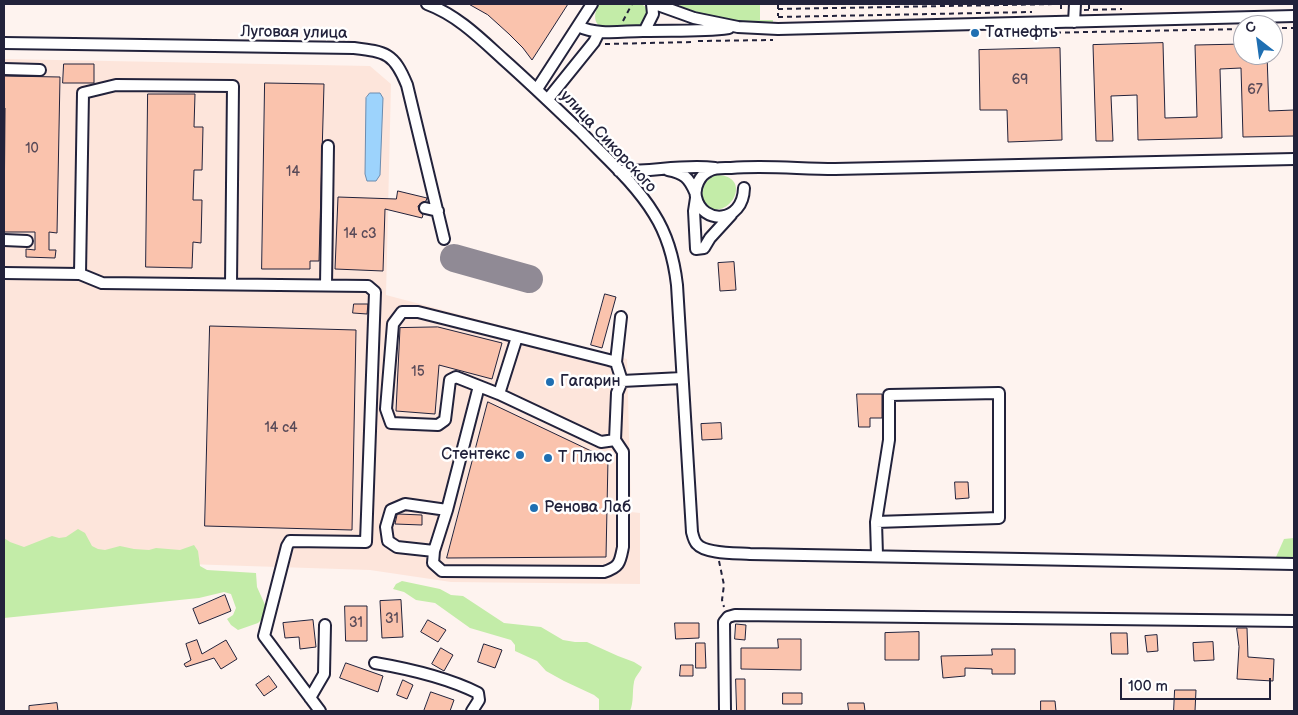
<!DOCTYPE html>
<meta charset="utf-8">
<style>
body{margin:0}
#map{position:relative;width:1298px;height:715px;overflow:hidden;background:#fef3ef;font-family:"Balsamiq Sans",sans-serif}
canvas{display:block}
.frame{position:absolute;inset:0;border:5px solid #22223b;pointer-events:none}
.north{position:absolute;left:1233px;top:15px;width:50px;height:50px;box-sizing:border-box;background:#fff;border:1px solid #a7a7b1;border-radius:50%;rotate:330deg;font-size:14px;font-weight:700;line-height:20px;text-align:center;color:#22223b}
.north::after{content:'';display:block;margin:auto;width:18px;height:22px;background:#1f6fb2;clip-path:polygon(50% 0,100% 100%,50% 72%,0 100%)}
.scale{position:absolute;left:1120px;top:678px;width:151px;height:22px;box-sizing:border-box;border:2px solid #22223b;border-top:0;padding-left:6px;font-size:15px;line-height:18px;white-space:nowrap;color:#22223b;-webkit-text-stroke:4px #fff;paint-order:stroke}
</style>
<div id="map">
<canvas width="1298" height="715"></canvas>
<div class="frame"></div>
<div class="north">С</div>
<div class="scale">100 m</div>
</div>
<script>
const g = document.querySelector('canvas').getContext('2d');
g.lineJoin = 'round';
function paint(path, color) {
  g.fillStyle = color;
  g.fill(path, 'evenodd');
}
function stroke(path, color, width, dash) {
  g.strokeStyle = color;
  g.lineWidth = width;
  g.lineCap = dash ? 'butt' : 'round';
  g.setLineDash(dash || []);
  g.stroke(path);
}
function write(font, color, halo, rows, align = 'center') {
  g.font = font + ' "Balsamiq Sans",sans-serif';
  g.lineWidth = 5;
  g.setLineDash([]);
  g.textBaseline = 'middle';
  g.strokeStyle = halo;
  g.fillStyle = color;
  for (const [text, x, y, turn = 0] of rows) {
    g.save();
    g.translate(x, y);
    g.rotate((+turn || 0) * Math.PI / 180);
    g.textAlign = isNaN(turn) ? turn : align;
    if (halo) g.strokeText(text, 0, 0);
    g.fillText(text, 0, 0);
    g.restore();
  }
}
paint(new Path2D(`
 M4,59L370,66L391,84L386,295L627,359L631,512L640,513V584L451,582L370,570L186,564L4,561Z`), '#fde5db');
paint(new Path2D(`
 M599,4H641L646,7L649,11L643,24L638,26L605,28C592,25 594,13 599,4Z
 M680,4H760V20H773V22C741,23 711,17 680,7Z
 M716,175C754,175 731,221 706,207C698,195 703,180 716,175Z
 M78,529L85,533L92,546L98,549L105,550L120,546L134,549L149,550L156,548L180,550L194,545L198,551L200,566L207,570L256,573L257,587L266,607L267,614L258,623L238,630L231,625L227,619L233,615L236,608L231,594L224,592L199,598L4,618V538L10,542L24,547L52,536L59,538L66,537Z
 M1294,538V557H1276L1284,539Z
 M402,581L440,589L451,595L463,596L504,623L541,627L563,640L575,642H587L618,656L634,662L642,667C640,673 635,676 634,682C632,692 634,702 630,711H599V699L594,695L564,681L546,671L537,661L515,651V645L511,640L470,628L435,603L416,600L404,592L393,589L396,584Z`), '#c3eca8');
const water = new Path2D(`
 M370,93H380L383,98L380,175L376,181H367L365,174L366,98Z`);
paint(water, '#9dd3fc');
stroke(water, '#6c8caf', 1);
stroke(new Path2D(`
 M454,258L529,279`), '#908a95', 28);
const building = new Path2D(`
 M469,4H568L532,60L523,48L509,34L488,15Z
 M1163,43L1165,118L1197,117L1195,45L1243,44V55H1267L1269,111L1294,110V136L1243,137L1241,68L1220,69L1222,138L1138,140L1137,95L1111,96L1113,141H1096L1093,45Z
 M1060,48L1062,140L1008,142L1007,110H980L979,50Z
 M64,64H94V83H63Z
 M4,76L60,77L57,233L49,232V250H56L55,258L26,257V249L35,250V232H4L5,108H4Z
 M265,83L324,84L319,261H310V269H262Z
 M148,94H195L194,127H203L202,170H194L193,200H202L201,243L193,242L192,268L146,267Z
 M398,191L427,198L426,201L423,202L418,206L419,210L423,215L422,218L385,209L383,271L335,269L338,197L396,199Z
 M734,262L736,290L720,291L718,263Z
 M605,294L616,297L602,348L591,345Z
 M354,304H368L367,314L353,313Z
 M210,326L356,330L352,530L205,526Z
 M438,327L502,343L492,379L439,365L435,414L396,411L400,328Z
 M857,394H882V418H870V427H859Z
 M488,402L608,459L606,557L447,558Z
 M721,423L722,439L702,440L701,424Z
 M955,482H968L969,498L956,499Z
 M398,514L422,515V525L395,524L397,515Z
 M225,595L231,611L199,624L193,609Z
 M401,600L403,637L382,638L380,601Z
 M345,606H367V641H346Z
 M313,620L316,647L300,649L299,637L285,638L283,623Z
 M428,620L446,630L438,642L421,632Z
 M675,623H699V638L676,639Z
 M736,624L746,625L745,640L735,639Z
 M1237,628H1247L1248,657L1274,659L1273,681L1237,679L1239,647Z
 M919,632V660H885V633Z
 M1111,633H1127L1128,654H1112Z
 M1157,635L1158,651L1147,652L1145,636Z
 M778,639H801V670L741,669V648H778Z
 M197,640L202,654L226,640L237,659L221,669L214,658L186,667L184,664L191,660L186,644Z
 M1213,642L1214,660L1194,661L1193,643Z
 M696,643H705L706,668H696Z
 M484,644L502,650L495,668L478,662Z
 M441,648L453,655L444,671L432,664Z
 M992,649H1015V674H992V669L965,668V676L943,678L941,656L992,655Z
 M346,663L383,676L378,692L340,678Z
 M681,665H693V676H680Z
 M269,676L277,687L264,696L256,685Z
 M736,679H745V711H737Z
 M403,680L413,685L407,699L397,695Z
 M1175,690H1196L1195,711H1174Z
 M431,692L454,700L450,711H424Z
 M783,693H802V704H783Z
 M1041,701H1055L1056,711H1041Z
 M57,703L58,711H29V706Z
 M848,703H864L865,711H849Z`);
paint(building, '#fac3ad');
stroke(building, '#22223b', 1);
const minor = new Path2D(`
 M427,4C457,15 480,38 503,59C530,83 555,107 581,132C606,158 635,183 654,214C668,236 674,259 677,285L692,532C693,536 694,541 697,544C705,554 737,553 750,554L1294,564
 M655,4L694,18L738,27L778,29L1294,16
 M1074,22L1075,4
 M578,26C598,36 622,31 643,31C672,30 700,32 729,28
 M645,30L653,14L652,4
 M4,43L354,48C386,52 394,53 407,85L444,239
 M4,69L40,70
 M537,89L592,4
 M548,99L594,42L599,32
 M668,170C684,173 689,178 695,192
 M619,171C652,172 683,164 715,168
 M744,188C743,224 702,225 696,197C694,187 700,175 709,171C715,167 724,168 731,168C766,165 800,169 835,169L1294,159
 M696,198L694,211L696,249L704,248L710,238L731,215
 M425,208L438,211
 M4,240L27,241
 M4,273L80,274L102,283L368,286L375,292L366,542L290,541L287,546L264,636L320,711
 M80,274L83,93L116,85L233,86L231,284
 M326,285L328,146
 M616,362L621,317
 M622,381L616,362L609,360L418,312H402L393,324L386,409L391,423L438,425L445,420L450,380L456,377L499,394L601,442L615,440L617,393L622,381L682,378
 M479,386L447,510L434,551L433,563L442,571L604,572C620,567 620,562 623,547V452L615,440
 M499,394L517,337
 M876,522L999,518V393L889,395V440L876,522L877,555
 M434,551L397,547L388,541L386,527L391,510L405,504L447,510
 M375,663C410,669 446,677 478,693L479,700L472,711
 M310,698L324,674L325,625
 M725,711L724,622L728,617L735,615L1294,621`);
stroke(minor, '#22223b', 14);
stroke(new Path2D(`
 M778,4V16
 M1061,4V11
 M1089,4V10
 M778,9L1058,4
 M1084,10L1122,9
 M778,17L1032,12
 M623,21L632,4
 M1273,28H1294
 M1038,33L1243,29
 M698,41L773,40
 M605,44L693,42
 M563,97L585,121
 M719,561L724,585L722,600L724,607`), '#22223b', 2, [5, 4]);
stroke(minor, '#fff', 10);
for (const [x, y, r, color] of [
 [975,33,5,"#1f6fb2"],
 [550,382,5,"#1f6fb2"],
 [520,455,5,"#1f6fb2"],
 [548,458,5,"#1f6fb2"],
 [534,508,5,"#1f6fb2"]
]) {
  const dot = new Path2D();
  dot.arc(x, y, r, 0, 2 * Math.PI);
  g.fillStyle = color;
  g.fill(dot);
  stroke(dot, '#fff', 2);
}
write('14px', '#584a58', null, [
 ["69",1020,80],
 ["67",1255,90],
 ["10",32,149],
 ["14",293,172],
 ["14 с3",360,234],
 ["15",418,372],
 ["14 с4",281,428],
 ["31",392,619],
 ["31",356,623]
]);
write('16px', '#22223b', '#fff', [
 ["Луговая улица",294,33,1],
 ["улица Сикорского",608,142,47]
]);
write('16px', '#22223b', '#fff', [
 ["Татнефть",985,33],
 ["Гагарин",560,382],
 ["Стентекс",510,455,"right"],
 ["Т Плюс",558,458],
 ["Ренова Лаб",544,508]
], 'left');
</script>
